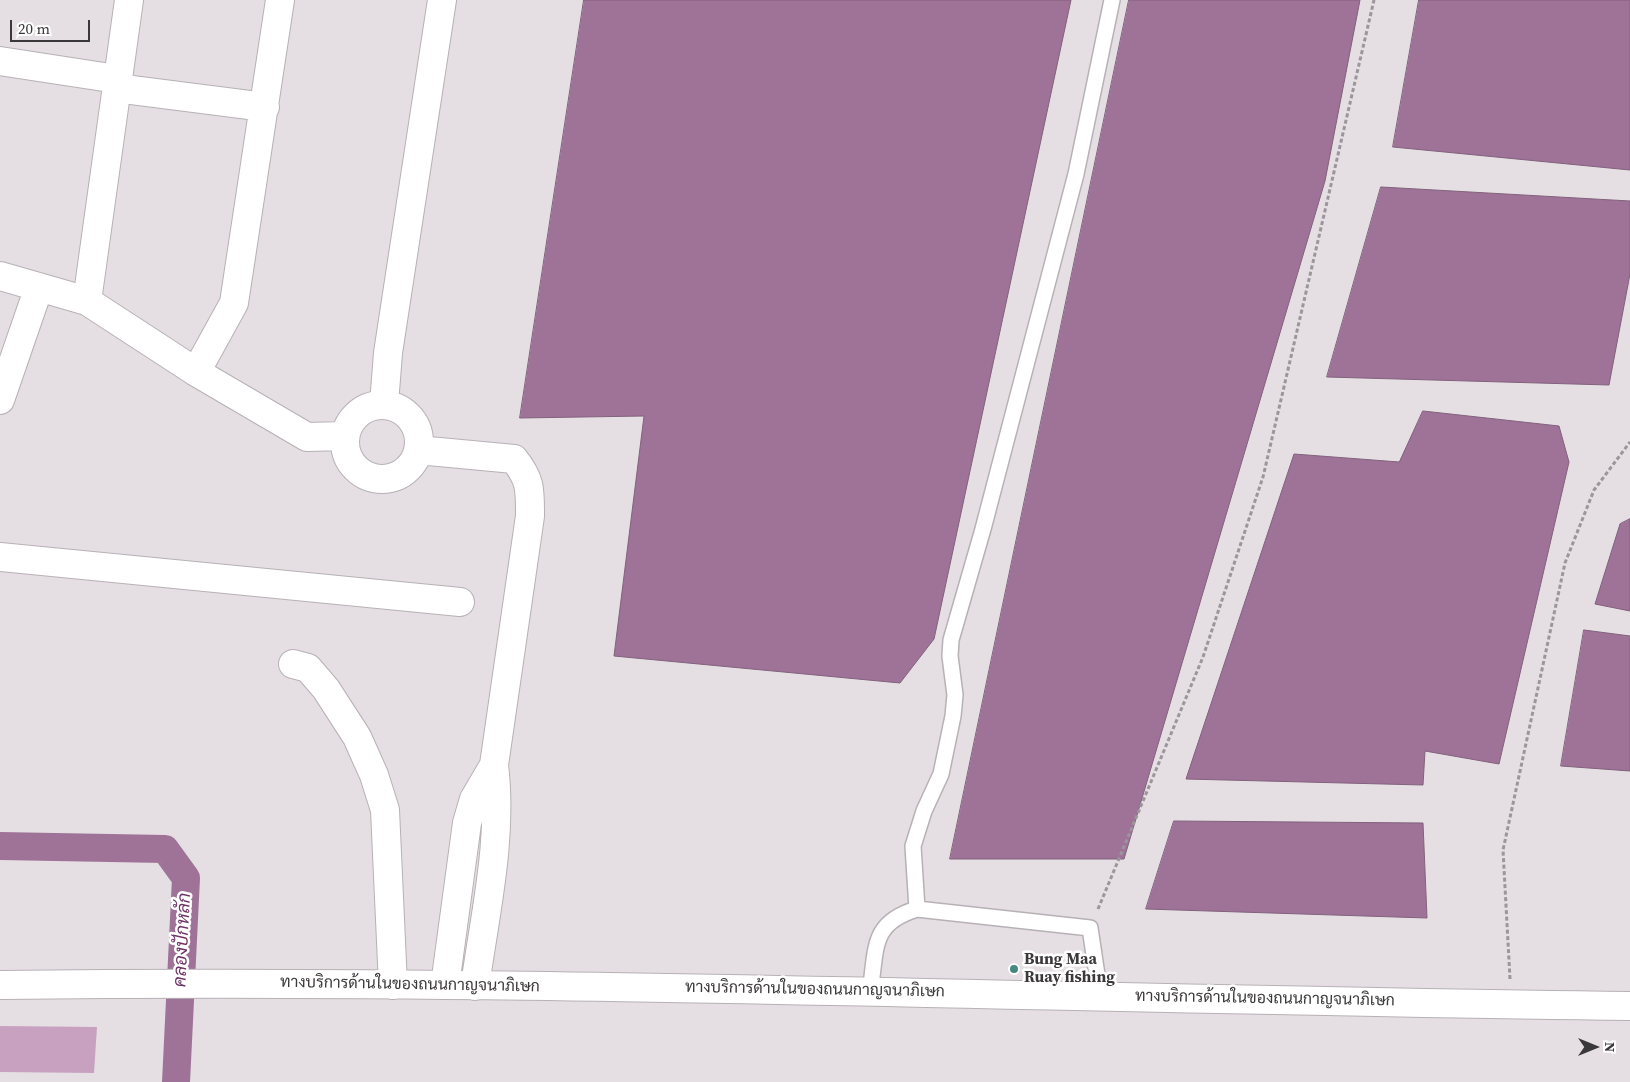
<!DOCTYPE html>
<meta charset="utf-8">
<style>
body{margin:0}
#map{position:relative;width:1630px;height:1082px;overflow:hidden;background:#e5dfe3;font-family:"Source Serif 4",serif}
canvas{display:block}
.north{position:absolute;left:1570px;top:1022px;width:50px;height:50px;-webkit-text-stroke:4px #fff;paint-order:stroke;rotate:90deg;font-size:14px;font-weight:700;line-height:20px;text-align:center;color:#3b383a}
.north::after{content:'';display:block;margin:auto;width:18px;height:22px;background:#3b383a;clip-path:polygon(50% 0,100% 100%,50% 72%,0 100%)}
.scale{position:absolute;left:10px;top:20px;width:80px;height:22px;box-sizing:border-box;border:2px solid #3b383a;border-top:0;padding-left:6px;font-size:15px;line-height:18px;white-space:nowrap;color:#3b383a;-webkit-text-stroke:4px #fff;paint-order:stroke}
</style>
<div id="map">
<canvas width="1630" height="1082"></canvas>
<div class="north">N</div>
<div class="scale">20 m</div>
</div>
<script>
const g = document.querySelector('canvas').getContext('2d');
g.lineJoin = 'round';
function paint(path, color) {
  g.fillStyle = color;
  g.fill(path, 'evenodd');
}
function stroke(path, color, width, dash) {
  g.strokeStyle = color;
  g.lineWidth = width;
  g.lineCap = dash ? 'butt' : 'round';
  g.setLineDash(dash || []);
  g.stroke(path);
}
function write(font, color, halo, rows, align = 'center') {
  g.font = font + ' "Source Serif 4",Sarabun,serif';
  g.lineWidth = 5;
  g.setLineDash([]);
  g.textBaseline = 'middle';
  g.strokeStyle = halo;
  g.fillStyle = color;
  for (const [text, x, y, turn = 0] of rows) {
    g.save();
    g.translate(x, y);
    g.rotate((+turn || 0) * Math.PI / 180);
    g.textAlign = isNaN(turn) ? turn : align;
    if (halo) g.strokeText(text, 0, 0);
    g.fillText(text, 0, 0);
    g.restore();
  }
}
paint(new Path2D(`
 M0,1026L97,1027L94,1073L0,1072Z`), '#c8a1c1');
const water = new Path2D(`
 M584,0H1071L934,639L900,683L614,656L644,416L520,418Z
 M1129,0H1360L1325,181L1124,859H950Z
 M1419,0H1630V170L1393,147Z
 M1381,187L1630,201V274L1609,385L1327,377Z
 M1423,411L1559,426L1569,462L1499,764L1425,751L1423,785L1186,779L1294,454L1399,462Z
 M1630,519V611L1595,604L1620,524Z
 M1584,630L1630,636V771L1561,766Z
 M1174,821L1423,823L1427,918L1146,909Z`);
paint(water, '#9f7298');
stroke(water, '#81617c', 1);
stroke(new Path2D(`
 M0,846L165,849L186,878L176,1082`), '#9f7298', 28);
const lane = new Path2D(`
 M917,909L913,846L924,811L941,774L953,716L955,695L950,656L951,640L983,529L1076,174L1112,0
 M870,991C877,949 870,923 917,909L1090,928L1100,995`);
const street = new Path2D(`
 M0,61L117,79
 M116,88L265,107
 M0,276L87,301L196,372L307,437L344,436
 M87,301L129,0
 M196,372L234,303L280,0
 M0,400L39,287
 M384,404L388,353L442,0
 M345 442a37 37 0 1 1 74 0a37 37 0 1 1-74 0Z
 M418,450L514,459C531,480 530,490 530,516L494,765C503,839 485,913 475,986
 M0,557L460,602
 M293,664L308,668L326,689L357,737L374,775L385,810L393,985
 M445,985L467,823L474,799L494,765`);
const secondary = new Path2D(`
 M0,985C543,978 1087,1000 1630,1006`);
stroke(lane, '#b7b1b6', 18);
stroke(street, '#b7b1b6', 30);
stroke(secondary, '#b7b1b6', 30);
stroke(new Path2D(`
 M1098,909L1203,657L1263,477L1374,0
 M1510,979L1503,850L1565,563L1594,490L1630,442`), '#9b9699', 3, [4, 2.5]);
stroke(lane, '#fff', 15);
stroke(street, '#fff', 28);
stroke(secondary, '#fff', 28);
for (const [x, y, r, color] of [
 [1014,969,5,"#438980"]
]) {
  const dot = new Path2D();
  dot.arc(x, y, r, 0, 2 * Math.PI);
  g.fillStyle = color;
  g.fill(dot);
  stroke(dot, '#fff', 2);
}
write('bold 16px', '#3b383a', '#fff', [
 ["Bung Maa",1024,960],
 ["Ruay fishing",1024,978]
], 'left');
write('16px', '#3b383a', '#fff', [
 ["ทางบริการด้านในของถนนกาญจนาภิเษก",410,985,1],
 ["ทางบริการด้านในของถนนกาญจนาภิเษก",815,990,1],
 ["ทางบริการด้านในของถนนกาญจนาภิเษก",1265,999,1]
]);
write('italic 18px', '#6e3466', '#fff', [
 ["คลองปักหลัก",183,940,-87]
]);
</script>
